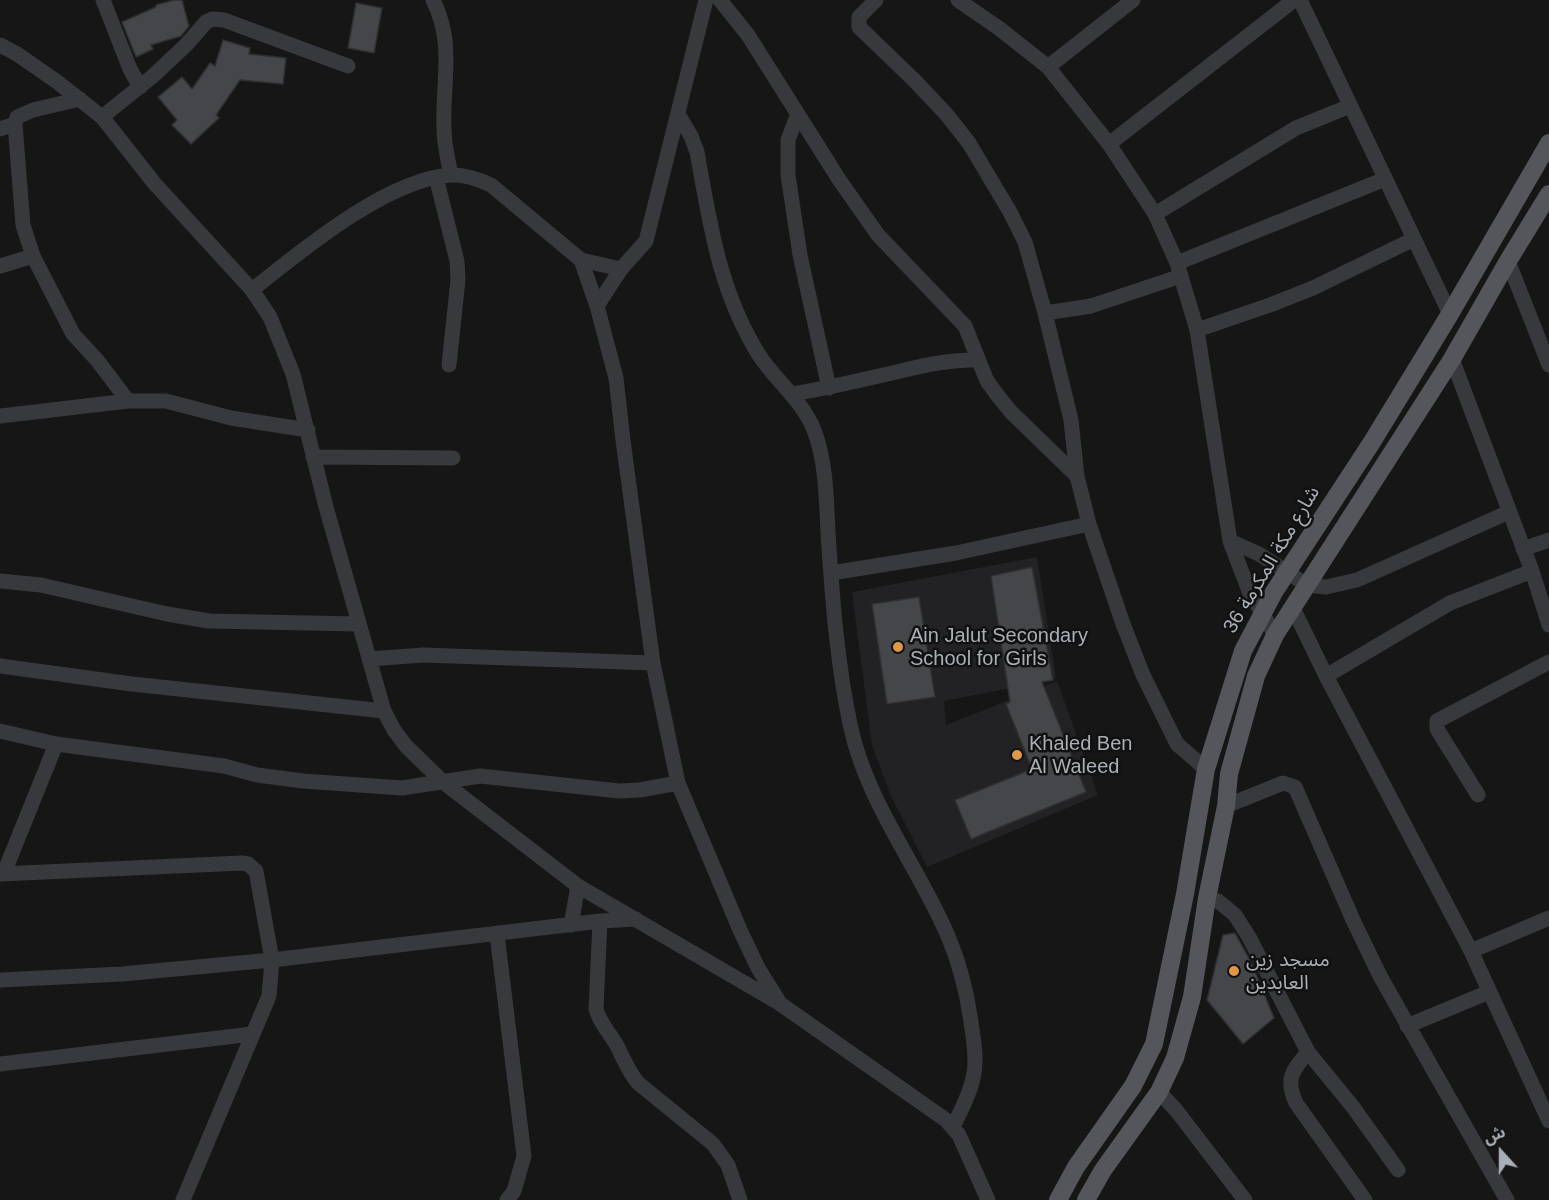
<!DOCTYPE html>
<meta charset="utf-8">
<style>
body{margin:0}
#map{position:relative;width:1549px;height:1200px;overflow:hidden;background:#161617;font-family:Arial,"Noto Sans Arabic",sans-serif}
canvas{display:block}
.north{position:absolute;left:1471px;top:1122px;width:60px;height:60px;-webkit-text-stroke:4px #111112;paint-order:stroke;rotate:339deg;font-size:16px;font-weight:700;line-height:24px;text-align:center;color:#a9afb6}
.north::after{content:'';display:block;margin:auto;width:21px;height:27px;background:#a9afb6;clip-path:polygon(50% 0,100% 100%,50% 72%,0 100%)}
</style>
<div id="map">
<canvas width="1549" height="1200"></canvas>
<div class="north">ش</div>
</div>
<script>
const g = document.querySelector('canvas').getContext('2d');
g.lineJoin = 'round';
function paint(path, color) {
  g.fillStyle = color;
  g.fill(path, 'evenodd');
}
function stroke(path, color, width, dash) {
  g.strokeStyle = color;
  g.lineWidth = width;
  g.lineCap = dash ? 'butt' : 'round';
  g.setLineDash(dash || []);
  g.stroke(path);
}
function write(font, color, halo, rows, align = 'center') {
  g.font = font + ' Arial,"Noto Sans Arabic",sans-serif';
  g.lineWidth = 5;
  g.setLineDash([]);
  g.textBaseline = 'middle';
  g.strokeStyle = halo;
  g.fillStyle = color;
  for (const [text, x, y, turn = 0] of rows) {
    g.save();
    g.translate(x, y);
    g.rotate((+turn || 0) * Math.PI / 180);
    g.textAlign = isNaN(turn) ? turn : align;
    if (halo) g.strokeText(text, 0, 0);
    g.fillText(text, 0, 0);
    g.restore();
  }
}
paint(new Path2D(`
 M1037,557L1056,678L1053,680L944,701L946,725L1057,681L1098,795L927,867L890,794L872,745L852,592Z`), '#222224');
const building = new Path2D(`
 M174,0H182L189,26L181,36L151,45L153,49L136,57L122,22L156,7V5Z
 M356,3L382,8L374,53L348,48Z
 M223,40L250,48L249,54L286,58L283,84L240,80L216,115L219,118L191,144L172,125L177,120L158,97L182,77L192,89L210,63L215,66Z
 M1032,567L1053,680L1042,682L1086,792L971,839L955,800L1032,769L1006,704L1010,702L991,576Z
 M919,597L935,697L887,704L872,604Z
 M1235,933L1252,964L1274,1018L1243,1044L1207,1000L1223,935Z`);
paint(building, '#45464a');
stroke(building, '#303033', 1.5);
stroke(new Path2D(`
 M103,0L130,69L140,87
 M433,0C455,43 442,83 444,129C444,144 448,160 451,175
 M720,0L748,35L840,181L878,235L965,326L987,381L998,396L1011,412L1077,476L1089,524L1123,624L1143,675L1177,744L1206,769
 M876,0L859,17V27L916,82L947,115L969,143L1010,212L1025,242L1045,313L1071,420L1077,476
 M958,0L1000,29L1048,67L1109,144L1155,214L1177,263L1197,330L1230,541L1249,591L1275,635
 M1300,0L1450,314
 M0,45L17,54L56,81L102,117L155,184L252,290L270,317L293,374L326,507L384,711L394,730L406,746L443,782L578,886L779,1003L946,1120L959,1135L988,1200
 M1048,67L1133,0
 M80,99L33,110L17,117L15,124L23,225L33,256L73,334L97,360L128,401
 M678,114L691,136L697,152C710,224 719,291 759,355C776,381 802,400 814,430C828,466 826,510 829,548C833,607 838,667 850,724C866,802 917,864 948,936C959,962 967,993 971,1022C973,1037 977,1057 974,1073C971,1092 961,1110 953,1127
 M798,114L788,140V175L800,255L829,388
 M102,117L153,76L187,44L206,22L212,19L224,20L348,66
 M0,129L15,124
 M1109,144L1294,0
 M436,177L457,261L458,280L449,365
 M1155,214L1296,128L1350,106
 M581,260L621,269
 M1508,261L1549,365
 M1177,263L1385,179
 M0,266L33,256
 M252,290C301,251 387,179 451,175C465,174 478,179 491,185L581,260L597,306L616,378L623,440L653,663L678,783L740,930L758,968L778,1000
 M597,306L621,269L646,241L706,0
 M1045,313L1091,306L1181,276
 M1197,330L1270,305L1313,288L1414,239
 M1452,359L1532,571L1549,625
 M792,394C823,389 853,382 883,375C915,368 945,359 978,360
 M0,416L128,401H166L231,418L308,430
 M313,457L453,458
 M1230,541L1259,554L1307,585L1326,587L1357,580L1509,512
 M1523,549L1549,540
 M831,573L956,553L1089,524
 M0,581L41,585L167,614L209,621L359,624
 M1293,608L1326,676L1471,951L1549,1121
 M369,659L423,655L653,663
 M0,666L132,684L384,711
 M1326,676L1450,603L1532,571
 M0,731L56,744L224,766L257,775L303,781L402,788L480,776L619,791L640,790L678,783
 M1478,795L1437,729V721L1549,662
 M1226,806L1283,783L1295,787L1353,920L1380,976L1507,1200
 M4,873L56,744
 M0,874L242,863L248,864L256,871L272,960L269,996L183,1200
 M1207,898L1218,901L1235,915L1249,937L1308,1052L1353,1107L1398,1170
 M600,921L596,1009C599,1022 609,1032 616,1044C623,1057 628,1071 638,1083L713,1144L728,1165L740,1200
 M571,925L578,886
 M497,934L524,1156L514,1191L507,1200
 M1471,951L1549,918
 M0,980L122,974L272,960L600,921L636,919
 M1407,1026L1489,992
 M1308,1052C1292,1071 1285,1079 1296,1103L1365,1200
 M0,1064L252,1034
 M1159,1092L1176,1110L1245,1200`), '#37393c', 15);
stroke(new Path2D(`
 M1058,1200L1076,1167L1133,1086L1154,1044L1185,894L1206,769L1243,651L1274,592L1372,442L1450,314L1549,143
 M1086,1200L1103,1170L1159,1092L1175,1058L1192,997L1207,898L1226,806L1229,774L1256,676L1275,635L1452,359L1508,261L1549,194`), '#54565b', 18);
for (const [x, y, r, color] of [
 [898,647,6,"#de9848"],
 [1017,755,6,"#de9848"],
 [1234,971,6,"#de9848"]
]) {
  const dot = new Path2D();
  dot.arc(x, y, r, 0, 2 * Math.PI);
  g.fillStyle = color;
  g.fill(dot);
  stroke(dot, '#111112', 2);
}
write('20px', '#a9afb6', '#111112', [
 ["شارع مكة المكرمة 36",1272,560,-59]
]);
write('20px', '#a9afb6', '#111112', [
 ["Ain Jalut Secondary",910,636],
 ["School for Girls",910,659],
 ["Khaled Ben",1029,744],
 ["Al Waleed",1029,767],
 ["مسجد زين",1246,960],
 ["العابدين",1246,983]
], 'left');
</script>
